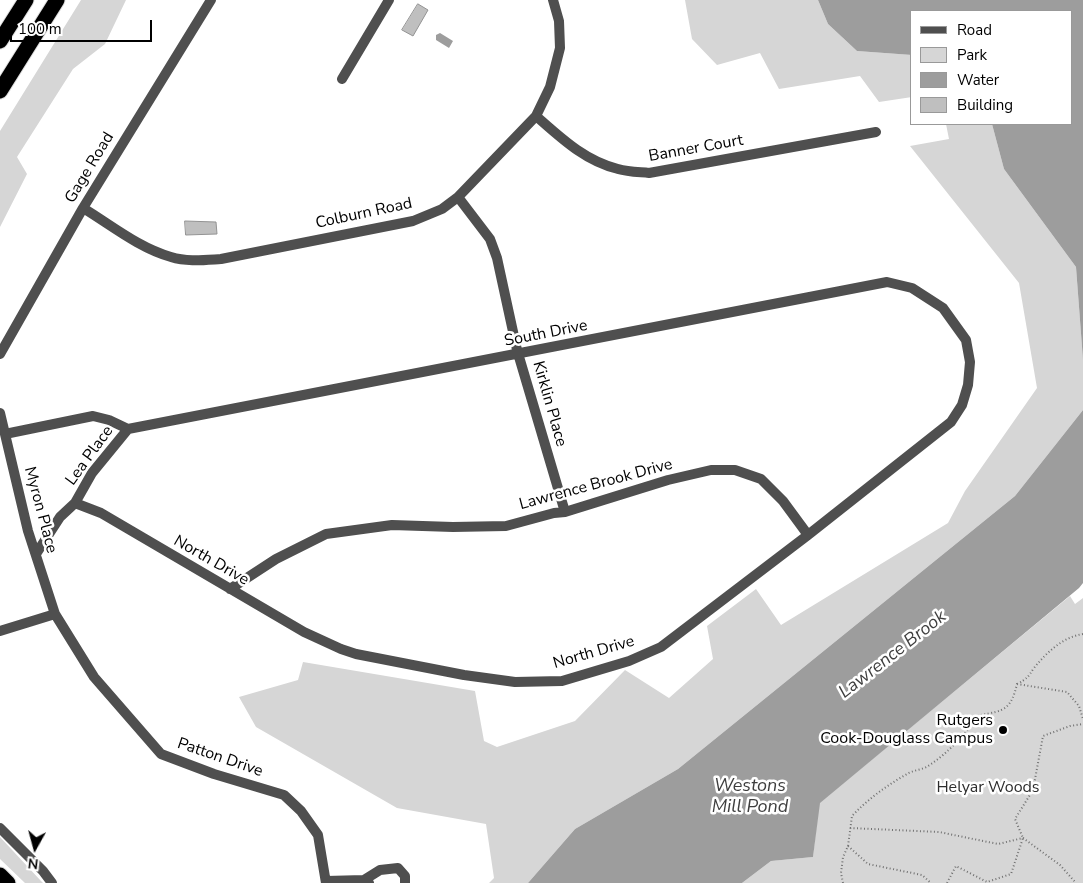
<!DOCTYPE html>
<style>
body{margin:0}
#map{position:relative;width:1083px;height:883px;overflow:hidden;background:#fff;font-family:"Nunito Sans",sans-serif}
canvas{display:block}
.legend{position:absolute;left:910px;top:10px;width:162px;height:115px;box-sizing:border-box;background:#fff;border:1px solid #999;margin:0;padding:6px 9px;list-style:none;font-size:15px;color:#000}
.legend li{display:flex;align-items:center;gap:10px;height:25px}
.legend b{width:25px;border:1px solid #999}
.north{position:absolute;left:10px;top:823px;width:50px;height:50px;-webkit-text-stroke:4px #fff;paint-order:stroke;rotate:187deg;font-size:14px;font-weight:700;line-height:20px;text-align:center;color:#000}
.north::after{content:'';display:block;margin:auto;width:18px;height:22px;background:#000;clip-path:polygon(50% 0,100% 100%,50% 72%,0 100%)}
.scale{position:absolute;left:10px;top:20px;width:142px;height:22px;box-sizing:border-box;border:2px solid #000;border-top:0;padding-left:6px;font-size:15px;line-height:18px;white-space:nowrap;color:#000;-webkit-text-stroke:4px #fff;paint-order:stroke}
</style>
<div id="map">
<canvas width="1083" height="883"></canvas>
<ul class="legend">
<li><b style="height:6px;background:#4f4f4f"></b>Road</li>
<li><b style="height:14px;background:#d6d6d6"></b>Park</li>
<li><b style="height:14px;background:#9d9d9d"></b>Water</li>
<li><b style="height:14px;background:#bfbfbf"></b>Building</li>
</ul>
<div class="north">N</div>
<div class="scale">100 m</div>
</div>
<script>
const g = document.querySelector('canvas').getContext('2d');
g.lineJoin = 'round';
function paint(path, color) {
  g.fillStyle = color;
  g.fill(path, 'evenodd');
}
function stroke(path, color, width, dash) {
  g.strokeStyle = color;
  g.lineWidth = width;
  g.lineCap = dash ? 'butt' : 'round';
  g.setLineDash(dash || []);
  g.stroke(path);
}
function write(font, color, halo, rows, align = 'center') {
  g.font = font + ' "Nunito Sans",sans-serif';
  g.lineWidth = 5;
  g.setLineDash([]);
  g.textBaseline = 'middle';
  g.strokeStyle = halo;
  g.fillStyle = color;
  for (const [text, x, y, turn = 0] of rows) {
    g.save();
    g.translate(x, y);
    g.rotate((+turn || 0) * Math.PI / 180);
    g.textAlign = isNaN(turn) ? turn : align;
    if (halo) g.strokeText(text, 0, 0);
    g.fillText(text, 0, 0);
    g.restore();
  }
}
paint(new Path2D(`
 M81,0H126L105,44L73,69L17,157L27,174L0,227V131Z
 M685,0H818L828,24L857,51L912,55V97L879,102L860,76L779,89L760,53L717,65L692,39Z
 M946,124H992L1004,169L1076,267L1083,360V410L1015,496L678,769L575,829L528,883H489L494,878L486,824L397,808L256,727L239,697L298,680L303,662L475,691L484,741L497,747L575,721L625,670L669,698L713,659L707,626L756,589L781,625L948,523L965,491L1037,388L1019,283L910,146L949,139Z
 M1070,596L1075,604L1083,598V883H742L771,861L813,857L819,803Z
 M0,837L41,881L43,883H25L0,859Z`), '#d6d6d6');
paint(new Path2D(`
 M818,0H1083V360L1076,267L1004,169L992,124H1072V11H912V55L857,51L828,24Z
 M440,33L453,41L449,48L436,40V35Z
 M1083,410V583L1079,588L820,803L813,857L771,861L742,883H528L575,829L678,769L1015,496Z`), '#9d9d9d');
const building = new Path2D(`
 M418,4L428,10L413,36L402,30Z
 M185,221L216,222L217,234L186,235Z`);
paint(building, '#bfbfbf');
stroke(building, '#939393', 1);
const motorway = new Path2D(`
 M0,41L26,0
 M0,91L57,0
 M0,875L8,883`);
stroke(motorway, '#dbdbdb', 17);
stroke(new Path2D(`
 M1017,684L1067,692L1079,706L1083,719
 M850,828L939,832L998,844L1023,838L1060,865L1076,883
 M848,846L868,864L922,875L931,883
 M843,883L841,873L843,857L848,846L852,816C868,799 886,786 907,774C913,770 922,770 928,766C949,753 965,733 980,715C1005,711 1011,709 1017,684C1027,679 1028,677 1034,668C1047,652 1063,637 1083,634
 M947,883L956,866L987,882L1011,874L1023,838L1015,819L1033,790L1043,736L1070,726L1083,724`), '#717171', 2, [1, 2.5]);
stroke(new Path2D(`
 M342,79L389,0
 M536,116C561,138 585,161 618,169C628,172 639,172 649,173L876,132
 M458,197L490,239L497,258L517,350L565,512
 M83,208C111,225 139,248 171,257C187,262 204,260 221,259L413,221L442,209L458,197L536,116L550,87L560,48L559,21L553,0
 M0,354L83,208L211,0
 M0,413L28,531L55,614L94,677L161,754L214,774L284,795L301,811L318,835L326,883
 M5,434L93,416L109,420L128,429
 M75,503L101,513L304,632L341,649L356,654L464,675L515,682L562,681L629,661L661,647L808,535L951,422L962,405L968,385L970,362L966,340L943,308L912,288L887,282L128,429
 M36,554L60,517L75,503L92,473L128,429
 M230,589L276,559L326,534L392,525L453,527L506,526L554,513L565,512L668,480L711,470H735L761,479L783,501L808,535
 M0,631L55,614
 M0,828L43,871L52,883
 M326,881L364,880
 M369,883L364,880L380,870L398,868L405,876V883`), '#4f4f4f', 10);
stroke(motorway, '#000', 15);
for (const [x, y, r, color] of [
 [1003,730,5,"#000"]
]) {
  const dot = new Path2D();
  dot.arc(x, y, r, 0, 2 * Math.PI);
  g.fillStyle = color;
  g.fill(dot);
  stroke(dot, '#fff', 2);
}
write('16px', '#000', '#fff', [
 ["Banner Court",696,149,-10],
 ["Gage Road",90,168,-59],
 ["Colburn Road",364,214,-12],
 ["South Drive",546,334,-11],
 ["Kirklin Place",549,404,74],
 ["Lea Place",90,456,-54],
 ["Lawrence Brook Drive",596,485,-15],
 ["Myron Place",40,510,75],
 ["North Drive",211,561,30],
 ["North Drive",594,653,-16],
 ["Patton Drive",220,758,19]
]);
write('16px', '#000', '#fff', [
 ["Rutgers",993,721],
 ["Cook-Douglass Campus",993,739]
], 'right');
write('16px', '#2d2d2d', '#fff', [
 ["Helyar Woods",988,788]
]);
write('italic 18px', '#3e3e3e', '#fff', [
 ["Lawrence Brook",893,655,-38],
 ["Westons",750,787],
 ["Mill Pond",750,808]
]);
</script>
